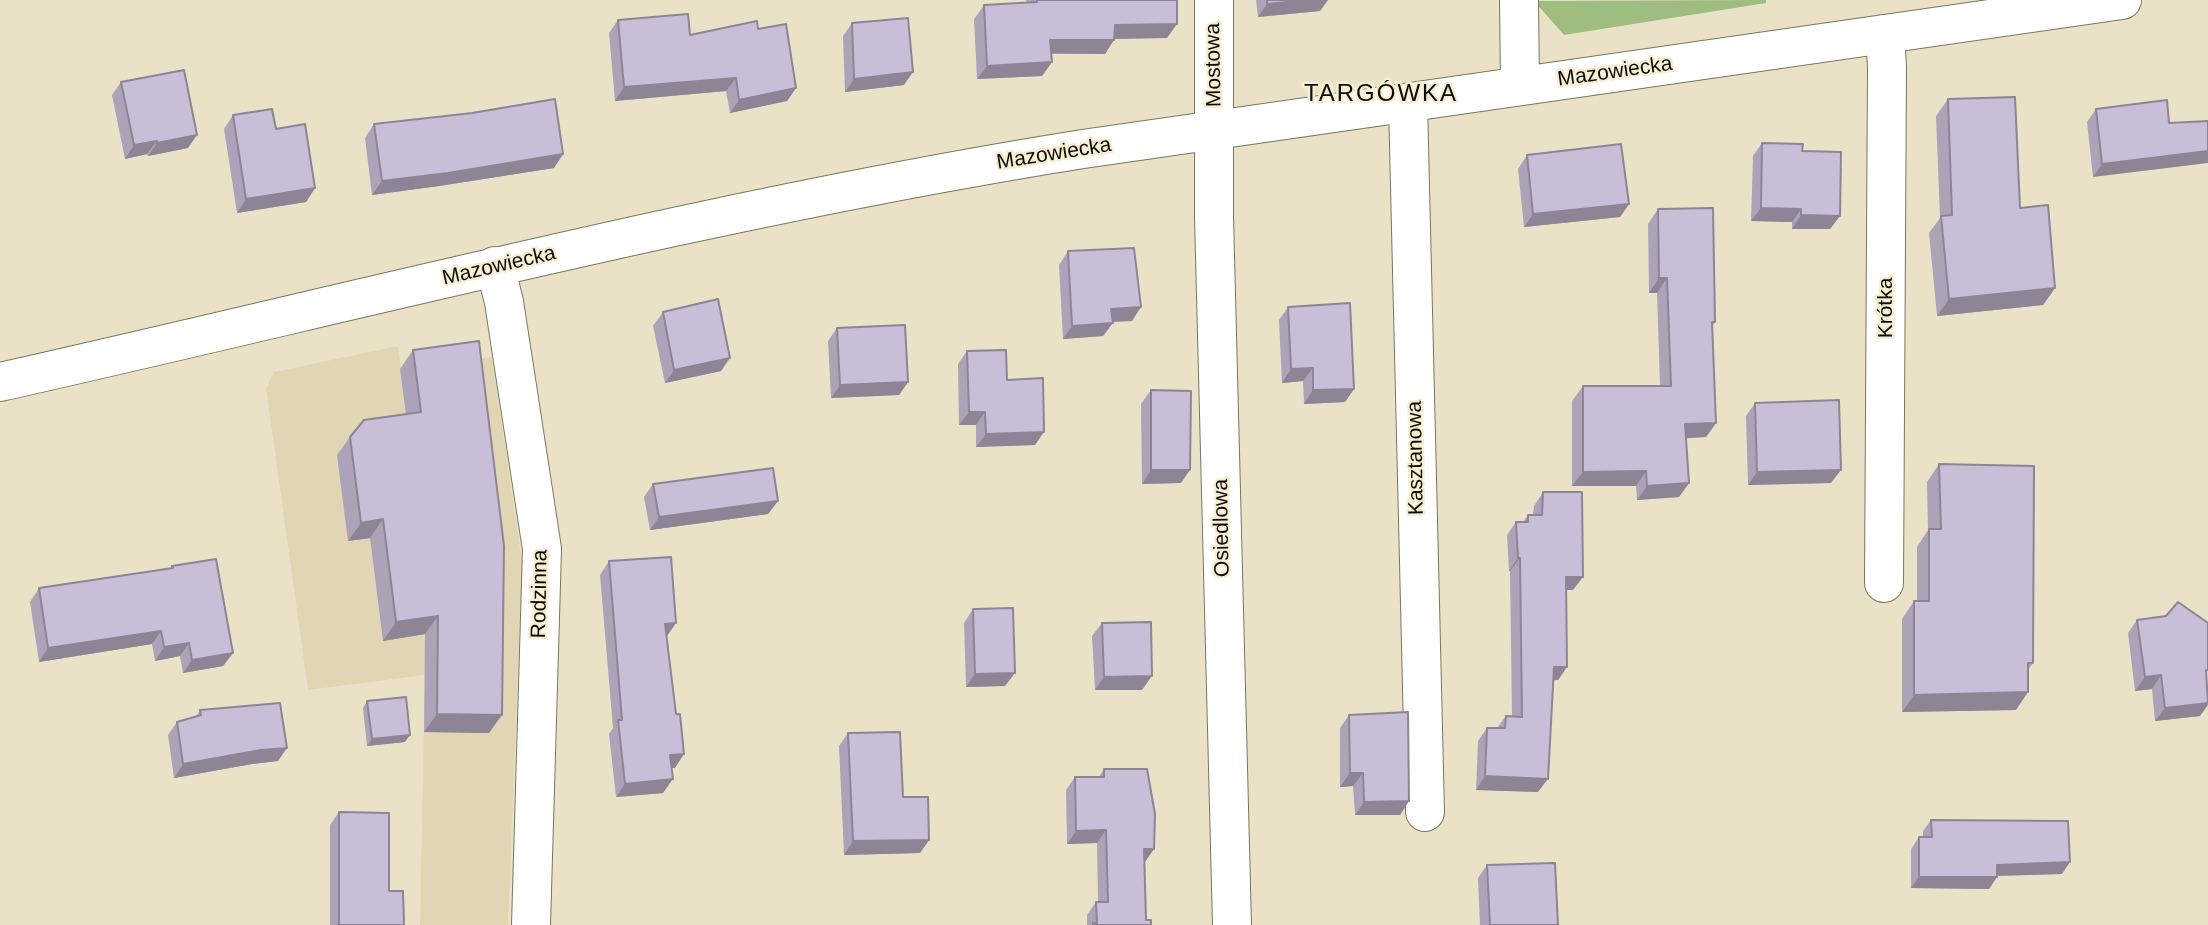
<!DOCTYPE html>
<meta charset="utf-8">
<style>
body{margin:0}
canvas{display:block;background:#eae2c7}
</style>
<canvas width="2208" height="925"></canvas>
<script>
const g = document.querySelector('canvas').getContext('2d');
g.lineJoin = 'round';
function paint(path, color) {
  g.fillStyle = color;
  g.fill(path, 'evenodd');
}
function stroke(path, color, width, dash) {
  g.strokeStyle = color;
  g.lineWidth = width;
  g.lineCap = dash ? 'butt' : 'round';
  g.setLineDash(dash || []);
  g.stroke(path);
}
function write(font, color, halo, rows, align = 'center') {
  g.font = font + ' Helvetica,sans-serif';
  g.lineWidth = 5;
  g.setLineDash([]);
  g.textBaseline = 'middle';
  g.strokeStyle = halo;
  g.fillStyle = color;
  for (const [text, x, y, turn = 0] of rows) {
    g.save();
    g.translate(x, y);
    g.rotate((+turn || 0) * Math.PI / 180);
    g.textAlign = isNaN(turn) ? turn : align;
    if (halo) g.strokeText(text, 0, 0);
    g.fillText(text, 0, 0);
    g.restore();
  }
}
paint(new Path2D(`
 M398,346L401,369L492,357L522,562L508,925H420L425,675L308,690L266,388L274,372Z`), '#e1d6b4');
paint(new Path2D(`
 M1766,0V3L1564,35L1534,1Z`), '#9fbd80');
const street = new Path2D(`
 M1214,0V216L1232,925
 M1519,0L1520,85
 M1408,103L1425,812
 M495,266L504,302L542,549L531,925
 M1884,583L1887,67L1885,34`);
const secondary = new Path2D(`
 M0,382C360,301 718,207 1083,149L2122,0`);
stroke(street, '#7c755d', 40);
stroke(secondary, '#7c755d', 40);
stroke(street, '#fff', 38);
stroke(secondary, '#fff', 38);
paint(new Path2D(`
 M1026,0H1177L1167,38L1114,39L1105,54H1051L1052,62L1042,76L977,79L974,19L984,5L1027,2Z
 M1256,0H1328L1320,11L1258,17Z
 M618,20L690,35L758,29L796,88L787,101L730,113L726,91L615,101L609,33Z
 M852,23L904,85L845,92L843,36Z
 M121,82L188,148L148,156L147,154L125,159L112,95Z
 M1948,99L2020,208L2055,288L2043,305L1937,316L1929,233L1940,218L1936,116Z
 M2167,100L2093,177L2087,122L2096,109Z
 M233,115L276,129L315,188L306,202L237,213L224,129Z
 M374,124L563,154L554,168L439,186L372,195L365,138Z
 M1762,143L1802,151L1840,216L1830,229H1792V222L1751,221L1753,156Z
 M1527,155L1629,204L1620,217L1524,227L1518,169Z
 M1658,209L1715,322L1712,326L1716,423L1706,437L1686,438L1689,483L1679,497L1637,500L1636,486H1572V401L1583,386H1660L1657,293H1649L1648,224Z
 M1068,251L1132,321L1113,322L1103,336L1063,339L1059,265Z
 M1288,307L1354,389L1345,402L1304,404L1303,381L1282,383L1279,320Z
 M663,312L721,371L665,383L653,326Z
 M837,328L908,382L899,395L831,398L828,341Z
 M413,350L489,733L424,732L425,634L383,641L370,538L348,541L337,455L350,437L406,415L400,369Z
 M967,351L1007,380L1035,445L976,447V425H959L958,364Z
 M1151,390L1181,483L1142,484L1141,404Z
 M1755,403L1831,483L1748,485L1746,416Z
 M1939,464L2033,663L2028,670L2016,710L1902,712V619L1914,601H1917V547L1928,530L1927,482Z
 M653,484L778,501L768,514L650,530L644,497Z
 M1543,492L1573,590H1566L1567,667L1558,680H1553L1538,792L1476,790L1478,741L1487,728H1497L1506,716H1512L1510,571H1509L1507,535L1516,522H1523L1528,515H1533L1534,506Z
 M609,561L676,623L666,636L675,768H671L663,793L616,797L609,734L613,728L600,575Z
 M172,566L233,653L223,666L183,673L180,656L155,661L152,644L39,662L30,602L39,588L171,568Z
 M973,609L1005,686L966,687L964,623Z
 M2166,616L2207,682L2200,716L2155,721L2152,689L2135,691L2128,633L2137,620Z
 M1102,623L1142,690H1095L1092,636Z
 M367,701L405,742L367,746L363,708Z
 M200,710L278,761L252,764L174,778L168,735L177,722L196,717Z
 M1349,715L1409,801L1400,815H1355L1353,786L1340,787V728Z
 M848,733L903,797L929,840L920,853L844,855L839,746Z
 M1104,769L1145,862L1146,920L1151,925H1087V915L1096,902H1098L1097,843L1067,844L1066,790L1075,777H1099Z
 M339,812L389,891L404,925H330V825Z
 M1931,820L2062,874L1997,876L1989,889L1911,888V849L1919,837H1923V831Z
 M1487,865L1558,925H1480L1478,878Z`), '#ada3b9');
paint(new Path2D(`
 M1306,0H1328L1320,11L1258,17L1267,4Z
 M1177,24L1167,38L1105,39L1115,25Z
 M1050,40H1114L1105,54L1040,53Z
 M1052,62L1042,76L977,79L987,66Z
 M913,72L904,85L845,92L854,79Z
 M736,78L726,91L615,101L624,87Z
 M796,88L787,101L730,113L739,100Z
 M197,135L188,148L148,156L157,143Z
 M157,141L147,154L125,159L134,145Z
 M2208,151V163L2093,177L2102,164Z
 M563,154L554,168L439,186L372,195L382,181Z
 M315,188L306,202L237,213L246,199Z
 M1629,204L1620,217L1524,227L1533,214Z
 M1761,208L1801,209L1792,222L1751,221Z
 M1801,215L1840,216L1830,229H1792Z
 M1659,278H1667L1657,293H1649Z
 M2055,288L2043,305L1937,316L1949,299Z
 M1141,307L1132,321L1102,322L1111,309Z
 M1113,323L1103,336L1063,339L1072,326Z
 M730,358L721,371L665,383L674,370Z
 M1313,368L1303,381L1282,383L1291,369Z
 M908,382L899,395L831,398L840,385Z
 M1354,389L1345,402L1304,404L1313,390Z
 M969,412H985L976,425H959Z
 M1716,423L1706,437L1674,439L1685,424Z
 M1044,432L1035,445L976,447L986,434Z
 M1151,470H1190L1181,483L1142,484Z
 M1841,470L1831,483L1748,485L1757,472Z
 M1646,471L1636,486H1572L1583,472Z
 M1689,483L1679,497L1637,500L1647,486Z
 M778,501L768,514L650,530L659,517Z
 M383,519L370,538L348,541L361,523Z
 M1518,558H1520L1510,571H1509Z
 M1566,577H1583L1573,590H1557Z
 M438,616L425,634L383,641L396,622Z
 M676,623L667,636L655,637L665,624Z
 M161,631L152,644L39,662L48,648Z
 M189,643L180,656L155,661L164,647Z
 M233,653L223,666L183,673L192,660Z
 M1554,667H1567L1558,680L1545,681Z
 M1015,673L1005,686L966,687L975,674Z
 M2161,675L2152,689L2135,691L2145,677Z
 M1152,676L1142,690H1095L1104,677Z
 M2028,692L2016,710L1902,712L1914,695Z
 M2208,703V705L2200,716L2155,721L2165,708Z
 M437,714L502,715L489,733L424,732Z
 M410,735L405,742L367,746L372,739Z
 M287,748L278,761L252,764L174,778L183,764L261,750Z
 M684,754L675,768H661L670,755Z
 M1350,773H1363L1353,786L1340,787Z
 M1485,776L1548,779L1538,792L1476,790Z
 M673,779L663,793L616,797L625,784Z
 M1409,801L1400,815H1355L1364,802Z
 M1106,830L1097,843L1067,844L1076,831Z
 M929,840L920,853L844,855L853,841Z
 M1144,849H1154L1145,862H1134Z
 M2070,862L2062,874L1989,876L1997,865Z
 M1919,877H1997L1989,889L1911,888Z`), '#8d8596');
const building = new Path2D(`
 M1037,0H1177V24L1115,25L1114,40H1050L1052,62L987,66L984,5L1037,2Z
 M1267,0H1306L1267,4Z
 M688,14L690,35L757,21L758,29L786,24L796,88L739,100L736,78L624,87L618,20Z
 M908,18L913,72L854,79L852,23Z
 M184,70L197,135L157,143V141L134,145L121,82Z
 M2015,97L2020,208L2048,205L2055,288L1949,299L1941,216L1952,215L1948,99Z
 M555,99L563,154L448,173L382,181L374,124L472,113Z
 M2167,100L2169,123L2208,121V151L2102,164L2096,109Z
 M272,109L276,129L305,124L315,188L246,199L233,115Z
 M1762,143L1803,144L1802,151L1841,152L1840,216L1801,215V209L1761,208Z
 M1621,144L1629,204L1533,214L1527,155Z
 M1713,208L1715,322H1712L1716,423L1685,424L1689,483L1647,486L1646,471L1583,472V386H1671L1667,278H1659L1658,209Z
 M1134,248L1141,307L1111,309L1113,323L1072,326L1068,251Z
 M718,299L730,358L674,370L663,312Z
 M1350,303L1354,389L1313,390V368L1291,369L1288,307Z
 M905,325L908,382L840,385L837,328Z
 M479,341L504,546L502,715L437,714L438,616L396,622L383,519L361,523L350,437L364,420L421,412L413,350Z
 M1006,350L1007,380L1043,378L1044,432L986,434L985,412H969L967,351Z
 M1151,390L1191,391L1190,470H1151Z
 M1839,400L1841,470L1757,472L1755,403Z
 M1939,464L2034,466L2033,663H2028V692L1914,695V601H1929V529H1941Z
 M773,468L778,501L659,517L653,484Z
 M1543,492H1582L1583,577H1566L1567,667H1554L1548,779L1485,776L1487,728H1505L1506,716L1522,717L1520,558H1518L1516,522H1528V515H1542Z
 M671,557L676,623L665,624L676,714H680L684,754L670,755L673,779L625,784L618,720H622L609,561Z
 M216,559L233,653L192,660L189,643L164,647L161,631L48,648L39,588L173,568L172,566Z
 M2178,602L2208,623V670H2206L2208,703L2165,708L2161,675L2145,677L2137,620L2166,616Z
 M1013,608L1015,673L975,674L973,609Z
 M1151,622L1152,676L1104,677L1102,623Z
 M406,697L410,735L372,739L367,701Z
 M280,703L287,748L261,750L183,764L177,722L201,715L200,710Z
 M1408,712L1409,801L1364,802L1363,773H1350L1349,715Z
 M900,732L903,797H928L929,840L853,841L848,733Z
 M1104,769H1147L1155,814L1154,849H1144L1146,920H1151V925H1093V923H1097L1096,902H1108L1106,830L1076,831L1075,777H1104Z
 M339,812L389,813V891H403L404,925H339Z
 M1931,820L2068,821L2070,862L1997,865V877H1919V837H1932Z
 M1555,863L1558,925H1490L1487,865Z`);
paint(building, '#c9bed7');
stroke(building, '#8d8596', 2);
write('21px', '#0e0b04', '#f7efd4', [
 ["Mostowa",1214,65,-91],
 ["Mazowiecka",1615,72,-8],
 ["Mazowiecka",1054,154,-9],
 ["Mazowiecka",499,266,-13],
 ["Krótka",1886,308,-90],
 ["Kasztanowa",1416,458,-91],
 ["Osiedlowa",1222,528,-91],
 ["Rodzinna",540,594,-89]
]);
g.letterSpacing = '2px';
write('24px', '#0e0b04', '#f7efd4', [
 ["TARGÓWKA",1381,94]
]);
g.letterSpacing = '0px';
</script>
